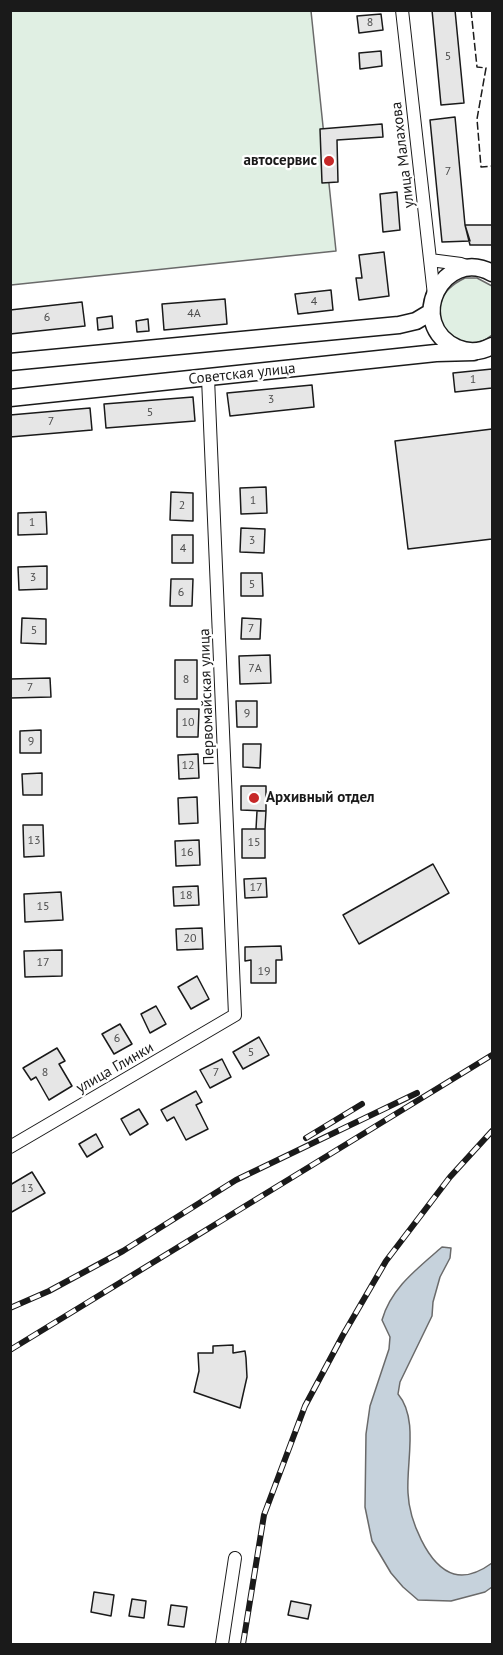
<!DOCTYPE html>
<meta charset="utf-8">
<style>
body{margin:0}
#map{position:relative;width:503px;height:1655px;overflow:hidden;background:#fff;font-family:"PT Sans",sans-serif}
canvas{display:block}
.frame{position:absolute;inset:0;border:12px solid #1a1a1a;pointer-events:none}
</style>
<div id="map">
<canvas width="503" height="1655"></canvas>
<div class="frame"></div>
</div>
<script>
const g = document.querySelector('canvas').getContext('2d');
g.lineJoin = 'round';
function paint(path, color) {
  g.fillStyle = color;
  g.fill(path, 'evenodd');
}
function stroke(path, color, width, dash) {
  g.strokeStyle = color;
  g.lineWidth = width;
  g.lineCap = dash ? 'butt' : 'round';
  g.setLineDash(dash || []);
  g.stroke(path);
}
function write(font, color, halo, rows, align = 'center') {
  g.font = font + ' "PT Sans",sans-serif';
  g.lineWidth = 4.5;
  g.setLineDash([]);
  g.textBaseline = 'middle';
  g.strokeStyle = halo;
  g.fillStyle = color;
  for (const [text, x, y, turn = 0] of rows) {
    g.save();
    g.translate(x, y);
    g.rotate((+turn || 0) * Math.PI / 180);
    g.textAlign = isNaN(turn) ? turn : align;
    if (halo) g.strokeText(text, 0, 0);
    g.fillText(text, 0, 0);
    g.restore();
  }
}
const green = new Path2D(`
 M10,11H311L336,251L11,285Z
 M465,278H477L492,286V335C457,364 408,305 465,278Z`);
paint(green, '#e0efe3');
stroke(green, '#6a6a6a', 1.5);
const water = new Path2D(`
 M442,1247L451,1248L450,1258L440,1277L433,1302L432,1316L400,1382L398,1394C419,1419 406,1462 408,1493C409,1518 427,1566 454,1574C468,1578 481,1571 492,1563V1587L485,1592L451,1601L418,1600L403,1587L391,1573L372,1541L365,1507L366,1434L370,1406L389,1349L390,1337L382,1320C391,1288 417,1269 442,1247Z`);
paint(water, '#c6d2dc');
stroke(water, '#6a6a6a', 1.5);
const building = new Path2D(`
 M432,10H455L464,103L441,105Z
 M381,14L383,30L359,33L357,16Z
 M381,51L382,66L360,69L359,53Z
 M455,117L465,225L470,241L442,242L430,120Z
 M382,124L383,137L337,140L338,182L322,183L320,129Z
 M397,192L400,230L383,232L380,194Z
 M465,225H492V245H470Z
 M384,252L389,296L359,300L356,278H362L359,255Z
 M331,290L333,310L298,314L295,294Z
 M225,299L227,324L164,330L162,304Z
 M82,302L85,326L10,334V310Z
 M112,316L113,328L98,330L97,318Z
 M148,319L149,331L137,332L136,321Z
 M492,369V388L455,392L453,373Z
 M312,385L314,407L230,416L227,393Z
 M193,397L195,421L106,428L104,404Z
 M90,408L92,430L10,437V415Z
 M492,429V539L408,549L395,441Z
 M266,487L267,513L241,514L240,488Z
 M171,492L193,493V521L170,520Z
 M46,512L47,534L18,535V513Z
 M241,528L265,529L264,553L240,552Z
 M172,535H193V563H172Z
 M47,566V589L19,590L18,567Z
 M241,573H262L263,596H241Z
 M171,579H193L192,606H170Z
 M22,618L46,619V644L21,643Z
 M242,618L261,619L260,639H241Z
 M270,655L271,683L240,684L239,656Z
 M175,660H197V699H175Z
 M50,678L51,697L10,698V679Z
 M236,701H257V727H237Z
 M177,709H199L198,737H177Z
 M41,730V753H20V731Z
 M243,744H261L260,768L243,767Z
 M198,754L199,778L179,779L178,755Z
 M42,773V795H23L22,774Z
 M241,786H266V811L241,810Z
 M197,797L198,823L179,824L178,798Z
 M257,811H266L265,829H256Z
 M23,825H43L44,856L24,857Z
 M242,829H265V858H242Z
 M199,840L200,865L176,866L175,841Z
 M433,864L449,893L359,944L343,915Z
 M266,878L267,897L245,898L244,879Z
 M198,886L199,905L174,906L173,887Z
 M61,892L63,920L25,922L24,894Z
 M202,928L203,949L177,950L176,929Z
 M281,946L282,960H276V983H251V960L245,961V947Z
 M62,950V976L25,977L24,951Z
 M197,976L209,999L191,1009L178,987Z
 M156,1006L166,1024L150,1033L141,1014Z
 M120,1024L132,1044L114,1054L102,1034Z
 M259,1037L269,1055L243,1069L233,1052Z
 M57,1048L65,1061L59,1064L72,1086L49,1100L36,1077L31,1080L23,1068Z
 M222,1059L231,1077L210,1088L200,1070Z
 M196,1091L202,1102L196,1105L208,1129L186,1140L174,1117L167,1121L161,1110Z
 M139,1109L148,1124L130,1135L121,1119Z
 M96,1134L103,1147L87,1157L79,1144Z
 M32,1172L45,1193L10,1213V1185Z
 M233,1345V1353L245,1351L246,1358L247,1377L240,1408L194,1392L199,1371L198,1353H213V1346Z
 M94,1592L114,1595L111,1616L91,1612Z
 M132,1599L146,1601L144,1618L129,1616Z
 M291,1601L311,1605L308,1619L288,1615Z
 M171,1605L187,1607L184,1627L168,1625Z`);
paint(building, '#e6e6e6');
stroke(building, '#1a1a1a', 1.5);
const street = new Path2D(`
 M402,10L434,295
 M430,260L461,264L469,267
 M10,1147L235,1015L208,378
 M222,1644L235,1558`);
const secondary = new Path2D(`
 M492,273C443,246 404,324 457,348C469,353 481,352 492,346
 M10,362L399,325L416,321L431,312
 M10,398L436,353L474,352`);
stroke(street, '#1a1a1a', 14);
stroke(secondary, '#1a1a1a', 19);
stroke(street, '#fff', 12);
stroke(secondary, '#fff', 16);
const rail = new Path2D(`
 M306,1138L362,1104
 M10,1308L49,1291L123,1251L236,1180L417,1093
 M10,1350L492,1055
 M243,1644L264,1515L305,1406L343,1335L386,1261L450,1177L492,1131`);
stroke(rail, '#1a1a1a', 6);
stroke(rail, '#fff', 4, [11]);
stroke(new Path2D(`
 M471,10L477,67L486,68L477,119L481,167L492,166`), '#1a1a1a', 1.5, [8, 3]);
for (const [x, y, r, color] of [
 [329,161,6,"#c62828"],
 [254,798,6,"#c62828"]
]) {
  const dot = new Path2D();
  dot.arc(x, y, r, 0, 2 * Math.PI);
  g.fillStyle = color;
  g.fill(dot);
  stroke(dot, '#fff', 2);
}
write('12px', '#4d4d4d', null, [
 ["8",370,23],
 ["5",448,57],
 ["7",448,172],
 ["4",314,302],
 ["4А",194,314],
 ["6",47,318],
 ["1",473,380],
 ["3",271,400],
 ["5",150,413],
 ["7",51,422],
 ["1",253,501],
 ["2",182,506],
 ["1",32,523],
 ["3",252,541],
 ["4",183,549],
 ["3",33,578],
 ["5",252,585],
 ["6",181,593],
 ["7",251,629],
 ["5",34,631],
 ["7А",255,669],
 ["8",186,680],
 ["7",30,688],
 ["9",247,714],
 ["10",188,723],
 ["9",31,742],
 ["12",188,766],
 ["13",34,841],
 ["15",254,843],
 ["16",187,853],
 ["17",256,888],
 ["18",186,896],
 ["15",43,907],
 ["20",190,939],
 ["17",43,963],
 ["19",264,972],
 ["6",117,1039],
 ["5",251,1053],
 ["8",45,1073],
 ["7",216,1073],
 ["13",27,1189]
]);
write('15px', '#1a1a1a', '#fff', [
 ["улица Малахова",403,155,-97],
 ["Советская улица",242,374,-6],
 ["Первомайская улица",207,697,-92],
 ["улица Глинки",115,1068,-30]
]);
write('bold 15px', '#1a1a1a', '#fff', [
 ["автосервис",317,161],
 ["Архивный отдел",266,798,"left"]
], 'right');
</script>
